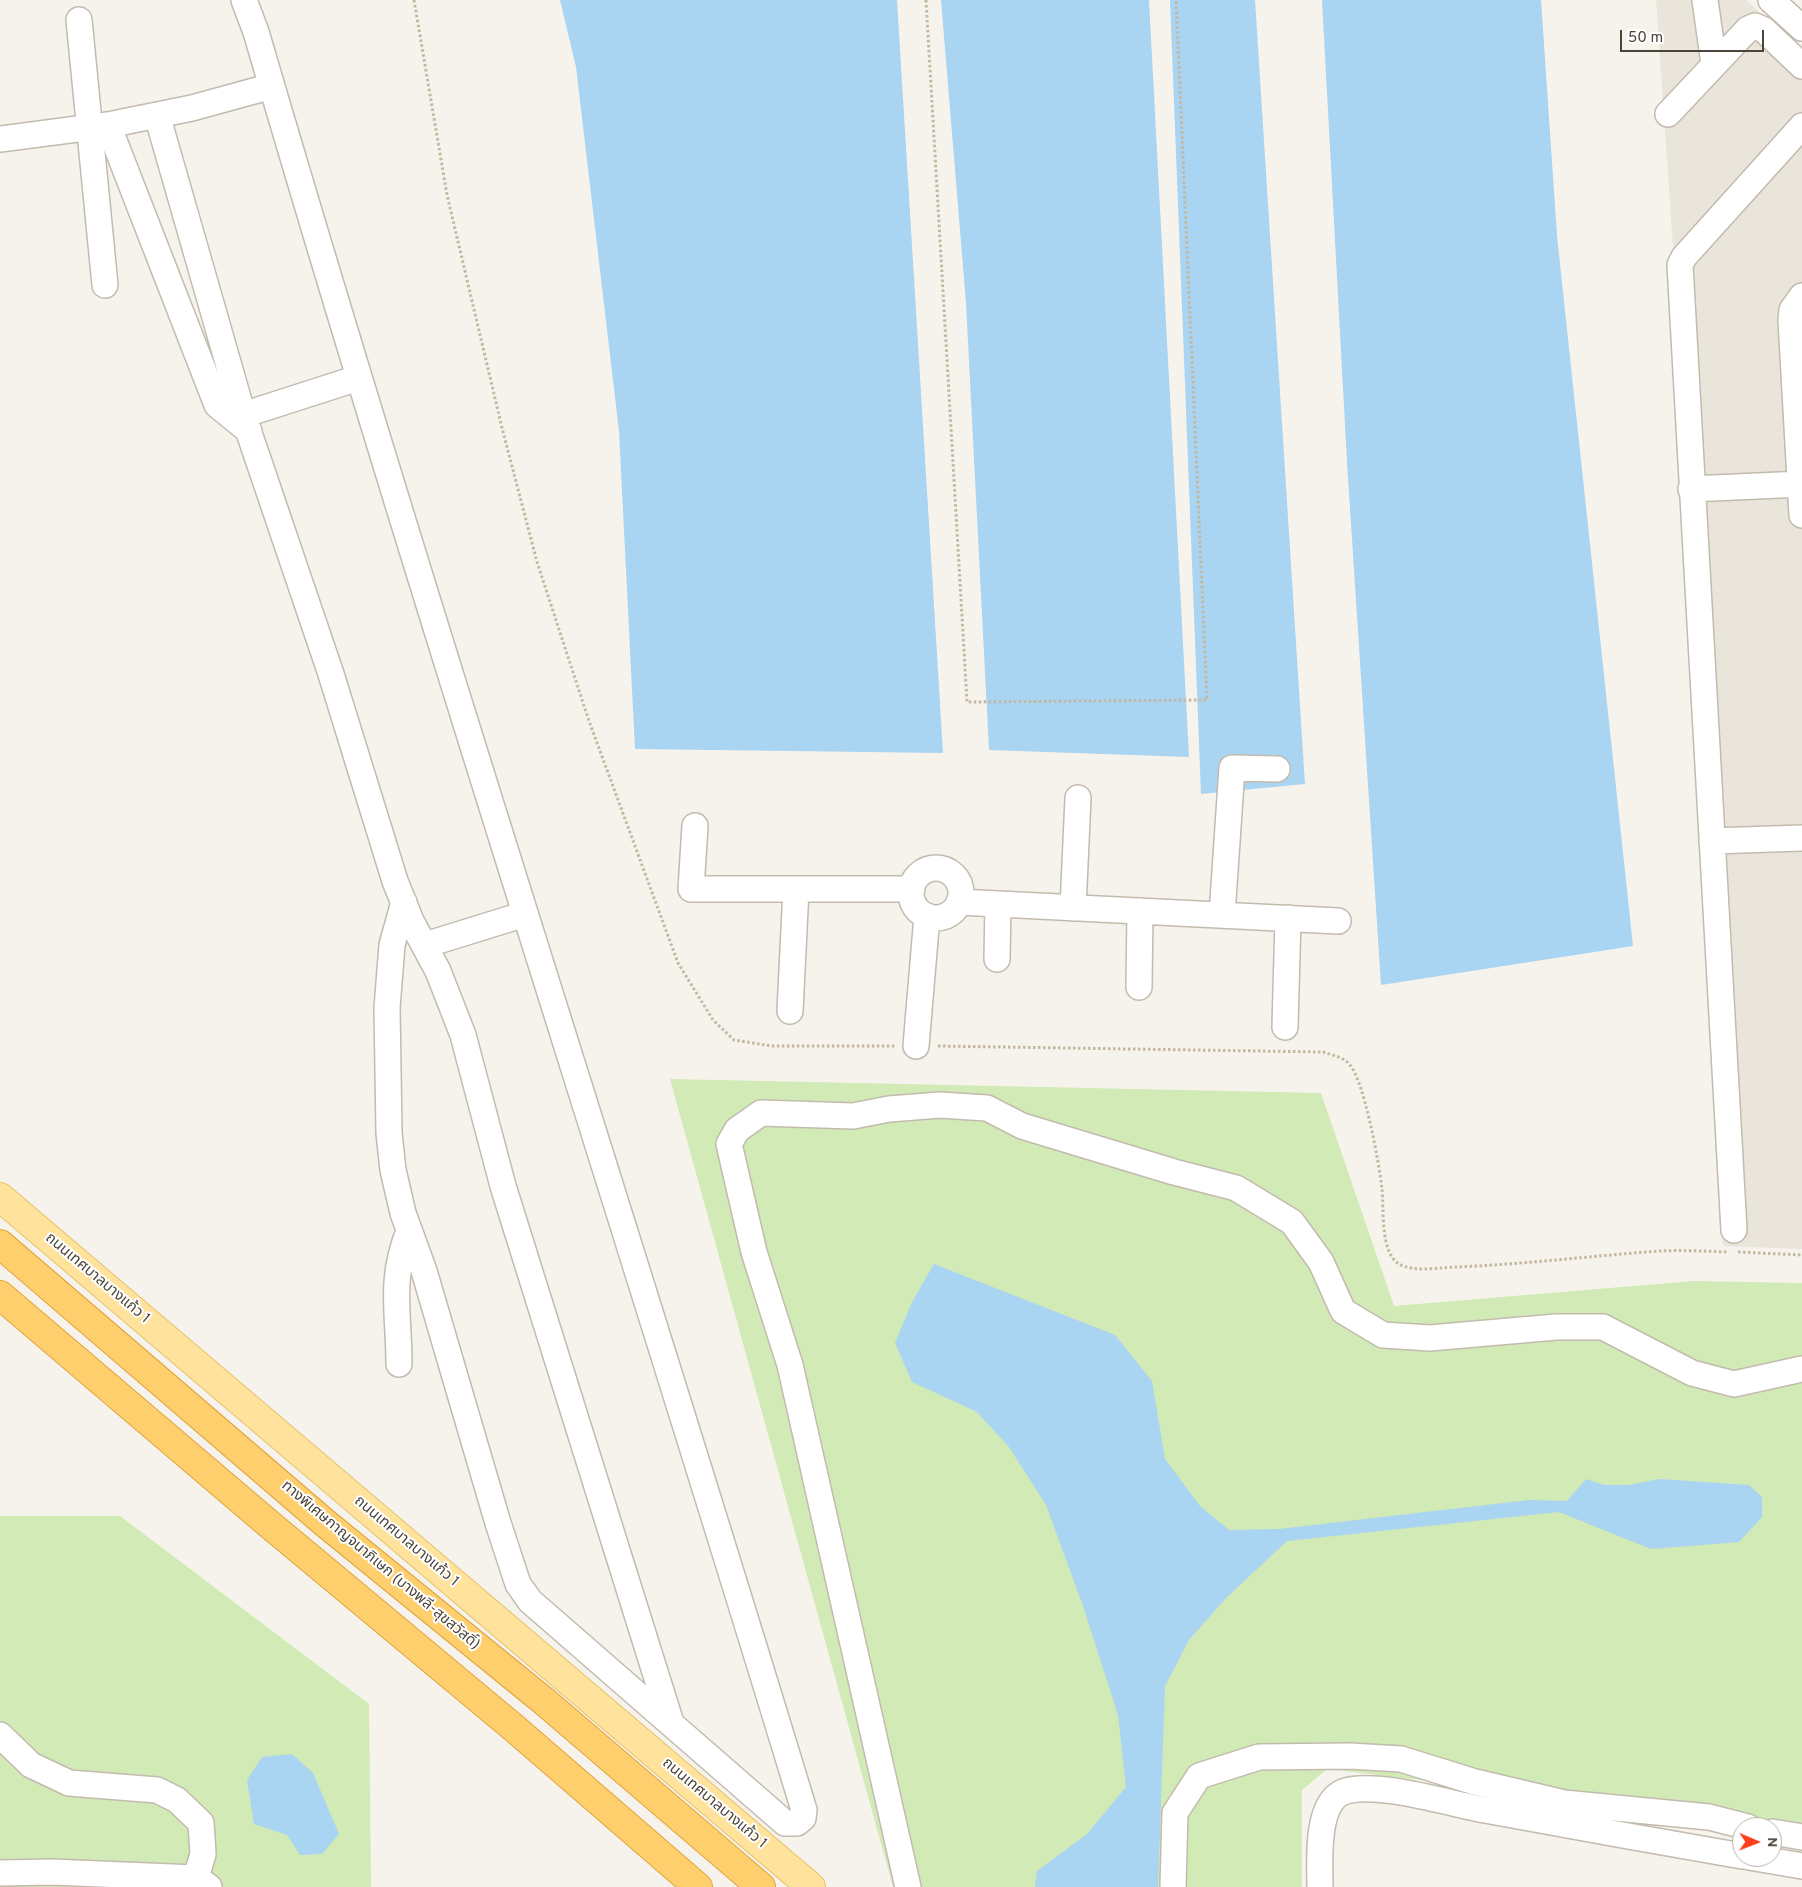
<!DOCTYPE html>
<meta charset="utf-8">
<style>
body{margin:0}
#map{position:relative;width:1802px;height:1887px;overflow:hidden;background:#f6f3ec;font-family:Overpass,sans-serif}
canvas{display:block}
.north{position:absolute;left:1732px;top:1817px;width:50px;height:50px;box-sizing:border-box;background:#fff;border:1px solid #b7b4b0;border-radius:50%;rotate:91deg;font-size:14px;font-weight:700;line-height:20px;text-align:center;color:#4b4439}
.north::after{content:'';display:block;margin:auto;width:18px;height:22px;background:#fc3f1d;clip-path:polygon(50% 0,100% 100%,50% 72%,0 100%)}
.scale{position:absolute;left:1620px;top:30px;width:144px;height:22px;box-sizing:border-box;border:2px solid #4b4439;border-top:0;padding-left:6px;font-size:15px;line-height:18px;white-space:nowrap;color:#4b4439;-webkit-text-stroke:4px #fff;paint-order:stroke}
</style>
<div id="map">
<canvas width="1802" height="1887"></canvas>
<div class="north">N</div>
<div class="scale">50 m</div>
</div>
<script>
const g = document.querySelector('canvas').getContext('2d');
g.lineJoin = 'round';
function paint(path, color) {
  g.fillStyle = color;
  g.fill(path, 'evenodd');
}
function stroke(path, color, width, dash) {
  g.strokeStyle = color;
  g.lineWidth = width;
  g.lineCap = dash ? 'butt' : 'round';
  g.setLineDash(dash || []);
  g.stroke(path);
}
function write(font, color, halo, rows, align = 'center') {
  g.font = font + ' Overpass,"Noto Sans Thai",sans-serif';
  g.lineWidth = 4;
  g.setLineDash([]);
  g.textBaseline = 'middle';
  g.strokeStyle = halo;
  g.fillStyle = color;
  for (const [text, x, y, turn = 0] of rows) {
    g.save();
    g.translate(x, y);
    g.rotate((+turn || 0) * Math.PI / 180);
    g.textAlign = isNaN(turn) ? turn : align;
    if (halo) g.strokeText(text, 0, 0);
    g.fillText(text, 0, 0);
    g.restore();
  }
}
paint(new Path2D(`
 M1656,0H1746L1802,51V1249L1723,1246L1674,261Z`), '#eae5da');
paint(new Path2D(`
 M670,1079L1321,1093L1394,1306L1694,1281L1802,1283V1851L1772,1844V1827H1742L1590,1800L1327,1769L1302,1790V1887H893Z
 M0,1516H120L369,1704L371,1887H0Z`), '#d2eab5');
paint(new Path2D(`
 M560,0H897L943,753L635,749L619,431L576,67Z
 M941,0H1149L1189,757L989,750L966,303Z
 M1170,0H1255L1305,784L1201,794Z
 M1322,0H1541L1557,236L1633,946L1381,985L1347,462Z
 M934,1264L1115,1335L1152,1381L1165,1459L1200,1506L1229,1530L1279,1529L1529,1500L1567,1501L1586,1479L1604,1485H1629L1659,1479L1749,1485L1762,1497V1517L1739,1542L1651,1549L1559,1512L1287,1541L1226,1598L1189,1640L1165,1686L1158,1887H1035L1037,1871L1087,1834L1126,1787L1118,1715L1083,1606L1046,1505L1009,1447L977,1412L912,1382L895,1343L912,1302Z
 M292,1754L313,1773L339,1834L322,1854L300,1855L287,1835L254,1824L247,1780L262,1757Z`), '#a9d4f2');
const minor = new Path2D(`
 M244,0L256,32C430,627 624,1217 804,1810L803,1818L797,1823H785L530,1601L518,1584L498,1523L424,1271L403,1213L393,1170L389,1133L387,1008L392,945L404,902
 M1705,0L1714,64
 M1771,0L1802,28
 M79,20L105,285
 M1668,114L1748,29L1755,26L1764,30L1802,66
 M157,115L243,415L331,674L395,881L411,921L438,971L463,1035L503,1186L671,1723
 M108,125L217,405L249,431
 M0,139L108,125L192,108L272,86
 M1802,296L1792,310L1791,320L1802,515
 M243,415L358,378
 M1691,489L1802,484
 M695,826L691,889H912
 M1712,841L1802,838
 M911 893a25 25 0 1 1 50 0a25 25 0 1 1-50 0Z
 M959,902L1338,921
 M1073,908L1078,798
 M1222,915L1232,768L1277,769
 M425,945L525,914
 M997,959L998,904
 M1139,987L1140,911
 M790,1011L796,889
 M1285,1027L1288,918
 M916,1046L927,916
 M1734,1230L1680,265L1684,257L1802,126
 M399,1364C399,1312 389,1281 409,1231
 M0,1735L31,1765L69,1783L157,1790L177,1800L201,1823L203,1854L196,1878L209,1887
 M1772,1832L1802,1837
 M1749,1857L1802,1866
 M0,1873L52,1872L196,1878
 M908,1887L790,1365L754,1252L729,1144L737,1130L761,1113L853,1116L889,1109L940,1105L987,1108L1022,1126L1174,1172L1236,1188L1292,1222L1321,1262L1343,1311L1383,1335L1430,1338L1556,1327H1603L1692,1373L1734,1384L1802,1369
 M1173,1887L1175,1813L1199,1776L1259,1757L1350,1756L1401,1759L1475,1782L1564,1803L1709,1817L1748,1827
 M1320,1887C1320,1863 1315,1804 1343,1792C1374,1780 1451,1804 1485,1810C1571,1826 1656,1841 1742,1856`);
const major = new Path2D(`
 M0,1197L811,1887`);
const highway = new Path2D(`
 M0,1244L325,1523L545,1702L761,1887
 M0,1295L269,1524L514,1728L698,1887`);
stroke(minor, '#c2bbae', 28);
stroke(major, '#e6c16a', 30);
stroke(highway, '#e0a43c', 30);
stroke(new Path2D(`
 M414,0L447,195L502,428L537,562L589,721L678,963L713,1020L734,1040L772,1046H896
 M926,0L967,702L1207,700L1176,0
 M938,1046L1323,1052C1332,1055 1344,1057 1350,1065C1365,1084 1379,1163 1382,1189C1384,1208 1380,1253 1399,1264C1414,1273 1441,1267 1458,1267C1525,1264 1592,1256 1659,1251C1681,1250 1704,1251 1727,1252
 M1738,1252L1802,1255`), '#c4b79f', 3, [2.5, 2.5]);
stroke(minor, '#fff', 25);
stroke(major, '#ffe39c', 28);
stroke(highway, '#ffcf6e', 28);
write('15px', '#4b4439', '#fff', [
 ["ถนนเทศบาลบางแก้ว 1",97,1279,40],
 ["ถนนเทศบาลบางแก้ว 1",406,1542,40],
 ["ทางพิเศษกาญจนาภิเษก (บางพลี-สุขสวัสดิ์)",380,1566,40],
 ["ถนนเทศบาลบางแก้ว 1",714,1804,40]
]);
</script>
